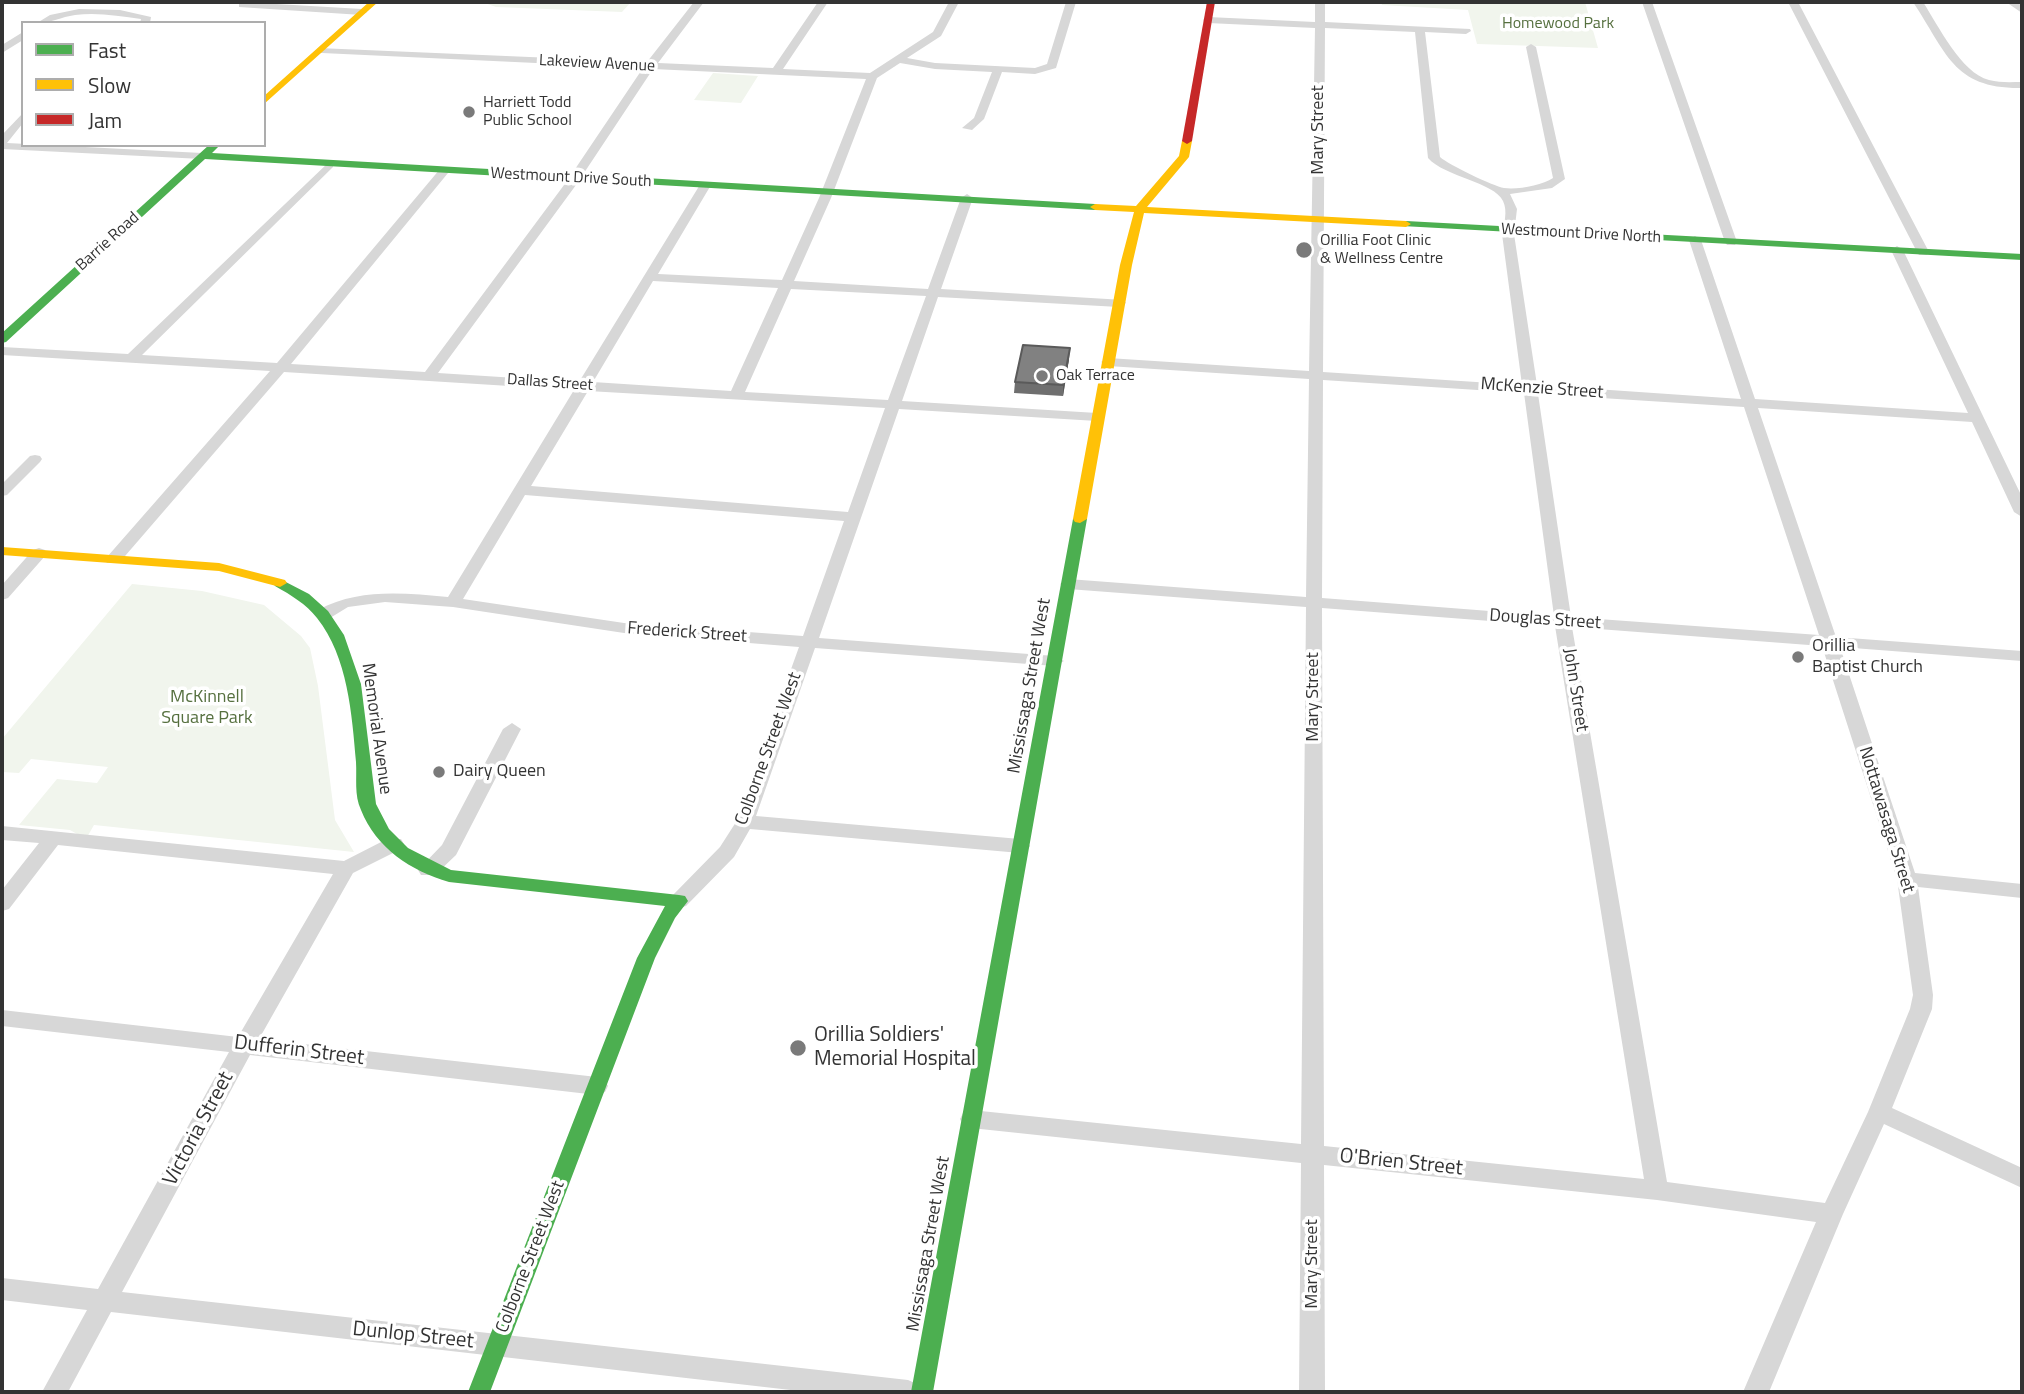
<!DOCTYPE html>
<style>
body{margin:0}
#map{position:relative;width:2024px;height:1394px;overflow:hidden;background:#fff;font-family:"Titillium Web",sans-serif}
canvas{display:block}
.frame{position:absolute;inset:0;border:4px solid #333;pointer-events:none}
.legend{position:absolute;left:21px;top:21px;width:245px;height:126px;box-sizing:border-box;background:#fff;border:2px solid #adadad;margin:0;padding:9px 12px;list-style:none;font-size:21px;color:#333}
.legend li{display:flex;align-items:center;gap:14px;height:35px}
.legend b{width:35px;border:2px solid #adadad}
</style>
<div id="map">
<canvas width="2024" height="1394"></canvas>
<div class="frame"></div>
<ul class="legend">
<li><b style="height:9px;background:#4caf50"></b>Fast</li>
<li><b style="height:9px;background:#ffc107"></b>Slow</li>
<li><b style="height:9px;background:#c62828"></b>Jam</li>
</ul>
</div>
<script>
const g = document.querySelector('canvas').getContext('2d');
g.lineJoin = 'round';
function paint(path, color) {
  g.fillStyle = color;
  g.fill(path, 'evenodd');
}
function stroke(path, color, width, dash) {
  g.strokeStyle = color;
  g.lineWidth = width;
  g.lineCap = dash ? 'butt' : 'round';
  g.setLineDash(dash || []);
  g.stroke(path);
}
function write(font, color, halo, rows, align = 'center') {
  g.font = font + ' "Titillium Web",sans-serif';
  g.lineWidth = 7;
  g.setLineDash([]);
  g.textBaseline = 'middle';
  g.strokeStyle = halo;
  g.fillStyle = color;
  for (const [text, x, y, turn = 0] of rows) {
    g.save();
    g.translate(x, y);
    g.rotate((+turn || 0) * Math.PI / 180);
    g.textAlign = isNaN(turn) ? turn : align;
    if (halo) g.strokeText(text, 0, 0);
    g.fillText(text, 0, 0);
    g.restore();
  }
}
paint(new Path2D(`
 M482,2H631L622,12L496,7Z
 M1381,2H1585L1598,48L1477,44L1468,10L1382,5Z
 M713,73L758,76L741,103L694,100Z
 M132,584L202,591L264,605L301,636L310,648L318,686L335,820L354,852L94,825L86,839L70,830L19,825L57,779L97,783L108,767L31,759L19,773L2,772V739Z`), '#f1f5ed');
paint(new Path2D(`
 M242,2L362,9L367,12L362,15L239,7V3Z
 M694,2H704L658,63L773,68L818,2H828L783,69L870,73L933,32L949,2H959L941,36L907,58L935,63L1035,68L1047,64L1066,2H1076L1056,68L1035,74L1002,72L984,119L972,130L962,128L974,118L992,72L935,69L900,63L877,78L831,198L794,281L928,289L961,198L967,194L973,198L941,289L1124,300L1126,303L1119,307L938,297L902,401L1097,413L1104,417L1097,421L899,409L819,638L1055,656L1064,661L1055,666L815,648L756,816L1020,839L1027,841L1030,846L1027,851L1020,853L750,829L734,857L686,906L679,908L672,906L669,901L672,896L720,847L736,822L799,647L624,633L453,607L385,602L348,607L330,618H318L316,614L318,610C359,588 403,593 448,597L574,390L284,372L119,563H107L105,560L107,557L270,371L2,355V347L128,354L329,162L333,163V167L142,355L277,363L440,169H448V173L291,364L425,372L567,181L643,68L322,53L318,52V48L647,62ZM653,69L866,79L819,198L782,280L658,274L711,185L701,183L579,382L438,373L576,185ZM653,281L778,288L731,391L593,382ZM791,289L926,296L888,400L745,392ZM588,391L885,408L848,512L531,486ZM525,495L844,521L803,636L624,623L463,599Z
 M1315,2H1325V22L1470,29L1471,31L1466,34L1425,32L1440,157C1449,165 1493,186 1504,188C1518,190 1542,185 1553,178L1526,47L1531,44L1536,47L1565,179L1552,188L1510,194L1517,209L1514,234L1537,385L1741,399L1689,240L1695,236L1701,240L1755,399L1968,413L1891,250L1897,246L1903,250L2022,497V517L2014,512L1972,422L1758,408L1836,637L2022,651V661L1840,647L1915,873L2022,884V898L1918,887L1933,995L1932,1009L1892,1108L2022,1168V1188L1884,1124L1843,1214L1769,1392H1743L1816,1222L1657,1200L1324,1165L1325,1392H1299L1301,1163L971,1128L963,1125L960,1119L963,1113L971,1110L1301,1144L1306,607L1068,589L1060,584L1068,579L1306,597L1309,379L1108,366L1101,362L1108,358L1309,371L1315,28L1208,23L1203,20L1208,17L1315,22ZM1325,28L1415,32L1428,158C1445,177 1494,182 1503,201C1508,211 1504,224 1502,234L1522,385L1323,372ZM1323,380L1524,393L1554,616L1322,598ZM1538,394L1744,407L1819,635L1571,617ZM1322,608L1555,626L1644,1179L1324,1146ZM1572,627L1822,646L1897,879L1913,995L1910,1009L1868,1112L1825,1203L1667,1182Z
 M1642,2H1652L1737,242L1735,245H1727L1725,242Z
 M1788,2H1798L1929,252L1927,255H1919L1917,252Z
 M1913,2H1923C1938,25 1961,73 1989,80C2000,83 2012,82 2022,82V88C1953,89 1947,53 1913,2Z
 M2006,2H2017L2022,6V13Z
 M79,9L120,10L151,17L150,23H140L141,19C119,16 97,12 75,15C61,17 51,23 37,23L50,15Z
 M23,32V40L2,53V45Z
 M23,113V123L7,143L202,153L208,156L202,159L2,149V135Z
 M35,455L40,456L42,459L40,462L7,495L2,496V484L30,456Z
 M39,548L45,550L47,553L45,556L8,598L2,600V585L33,550Z
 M512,723L521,729L456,855L435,875H421L418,870L442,845L503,729Z
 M2,826L344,861L387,839H401L404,844L401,849L353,873L259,1039L597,1077L605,1080L608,1086L605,1092L597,1095L250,1055L122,1292L908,1380L917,1384L921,1392H808L111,1312L68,1392H42L87,1310L2,1300V1278L98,1289L229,1052L2,1026V1010L238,1037L333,874L58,845L9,909L2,911V890L39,843L2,840Z`), '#d7d7d7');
paint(new Path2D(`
 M209,145L219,146L212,153L1095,204L1100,207L1095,210L205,159L6,342L2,343V333Z
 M1406,221L2022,254V260L1402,226V222Z
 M1080,515L1087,519L933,1392H911L1073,519Z
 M280,579L309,594L328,611L344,635L361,684L376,804L389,829L408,848L451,870L679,895L685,896L688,901L675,918L655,958L490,1392H468L637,958L665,906L449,882C411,871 376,848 361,810C354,795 357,778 356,762C352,715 348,657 317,618C306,604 291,595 275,586L273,583Z`), '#4caf50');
paint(new Path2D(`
 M369,2H378L264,104V96Z
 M1187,138L1192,141L1189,157L1147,207L1406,221L1411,224L1406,227L1144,213L1132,265L1087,519L1080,523L1075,522L1073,519L1120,265L1134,212L1095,210L1090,207L1095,204L1136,206L1179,156L1182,141Z
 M2,547L219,563L285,580L287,583L280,587L219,571L2,555Z`), '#ffc107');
paint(new Path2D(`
 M1207,2H1215L1192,141L1187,144L1182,141Z`), '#c62828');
paint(new Path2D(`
 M1069,359L1063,396L1014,393L1015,382Z`), '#6f6f6f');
paint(new Path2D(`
 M1070,348L1069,359L1063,396V385Z`), '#5a5a5a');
const building = new Path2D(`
 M1023,345L1070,348L1063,385L1015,382Z`);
paint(building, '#818181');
stroke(building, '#5a5a5a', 2);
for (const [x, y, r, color] of [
 [469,112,7,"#7a7a7a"],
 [1304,250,9,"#7a7a7a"],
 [1042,376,7,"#7a7a7a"],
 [1798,657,7,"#7a7a7a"],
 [439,772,7,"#7a7a7a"],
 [798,1048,9,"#7a7a7a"]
]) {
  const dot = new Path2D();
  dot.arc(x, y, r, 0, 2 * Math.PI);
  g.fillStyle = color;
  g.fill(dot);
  stroke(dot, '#fff', 2.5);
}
write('16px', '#56703f', '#fff', [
 ["Homewood Park",1558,24]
]);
write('16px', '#333', '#fff', [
 ["Lakeview Avenue",597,64,3],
 ["Westmount Drive South",571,178,3],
 ["Westmount Drive North",1581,234,3],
 ["Barrie Road",108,242,-42],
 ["Dallas Street",550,383,4]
]);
write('16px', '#333', '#fff', [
 ["Harriett Todd",483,103],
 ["Public School",483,121],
 ["Orillia Foot Clinic",1320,241],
 ["& Wellness Centre",1320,259],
 ["Oak Terrace",1056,376]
], 'left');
write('18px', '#333', '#fff', [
 ["Mary Street",1319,130,-90],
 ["McKenzie Street",1542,389,4],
 ["Douglas Street",1545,620,4],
 ["Frederick Street",687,633,4],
 ["Mississaga Street West",1030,686,-80],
 ["John Street",1575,690,81],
 ["Mary Street",1314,697,-90],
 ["Memorial Avenue",376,729,82],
 ["Colborne Street West",769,749,-70],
 ["Nottawasaga Street",1886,820,73],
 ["Mississaga Street West",929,1244,-80],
 ["Colborne Street West",531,1257,-69],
 ["Mary Street",1313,1264,-90]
]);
write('18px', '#333', '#fff', [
 ["Orillia",1812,647],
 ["Baptist Church",1812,668],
 ["Dairy Queen",453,772]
], 'left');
write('18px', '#56703f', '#fff', [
 ["McKinnell",207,698],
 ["Square Park",207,719]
]);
write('21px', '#333', '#fff', [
 ["Orillia Soldiers'",814,1036],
 ["Memorial Hospital",814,1060]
], 'left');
write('21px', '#333', '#fff', [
 ["Dufferin Street",299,1051,7],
 ["Victoria Street",199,1129,-62],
 ["O'Brien Street",1401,1163,6],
 ["Dunlop Street",413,1336,6]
]);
</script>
